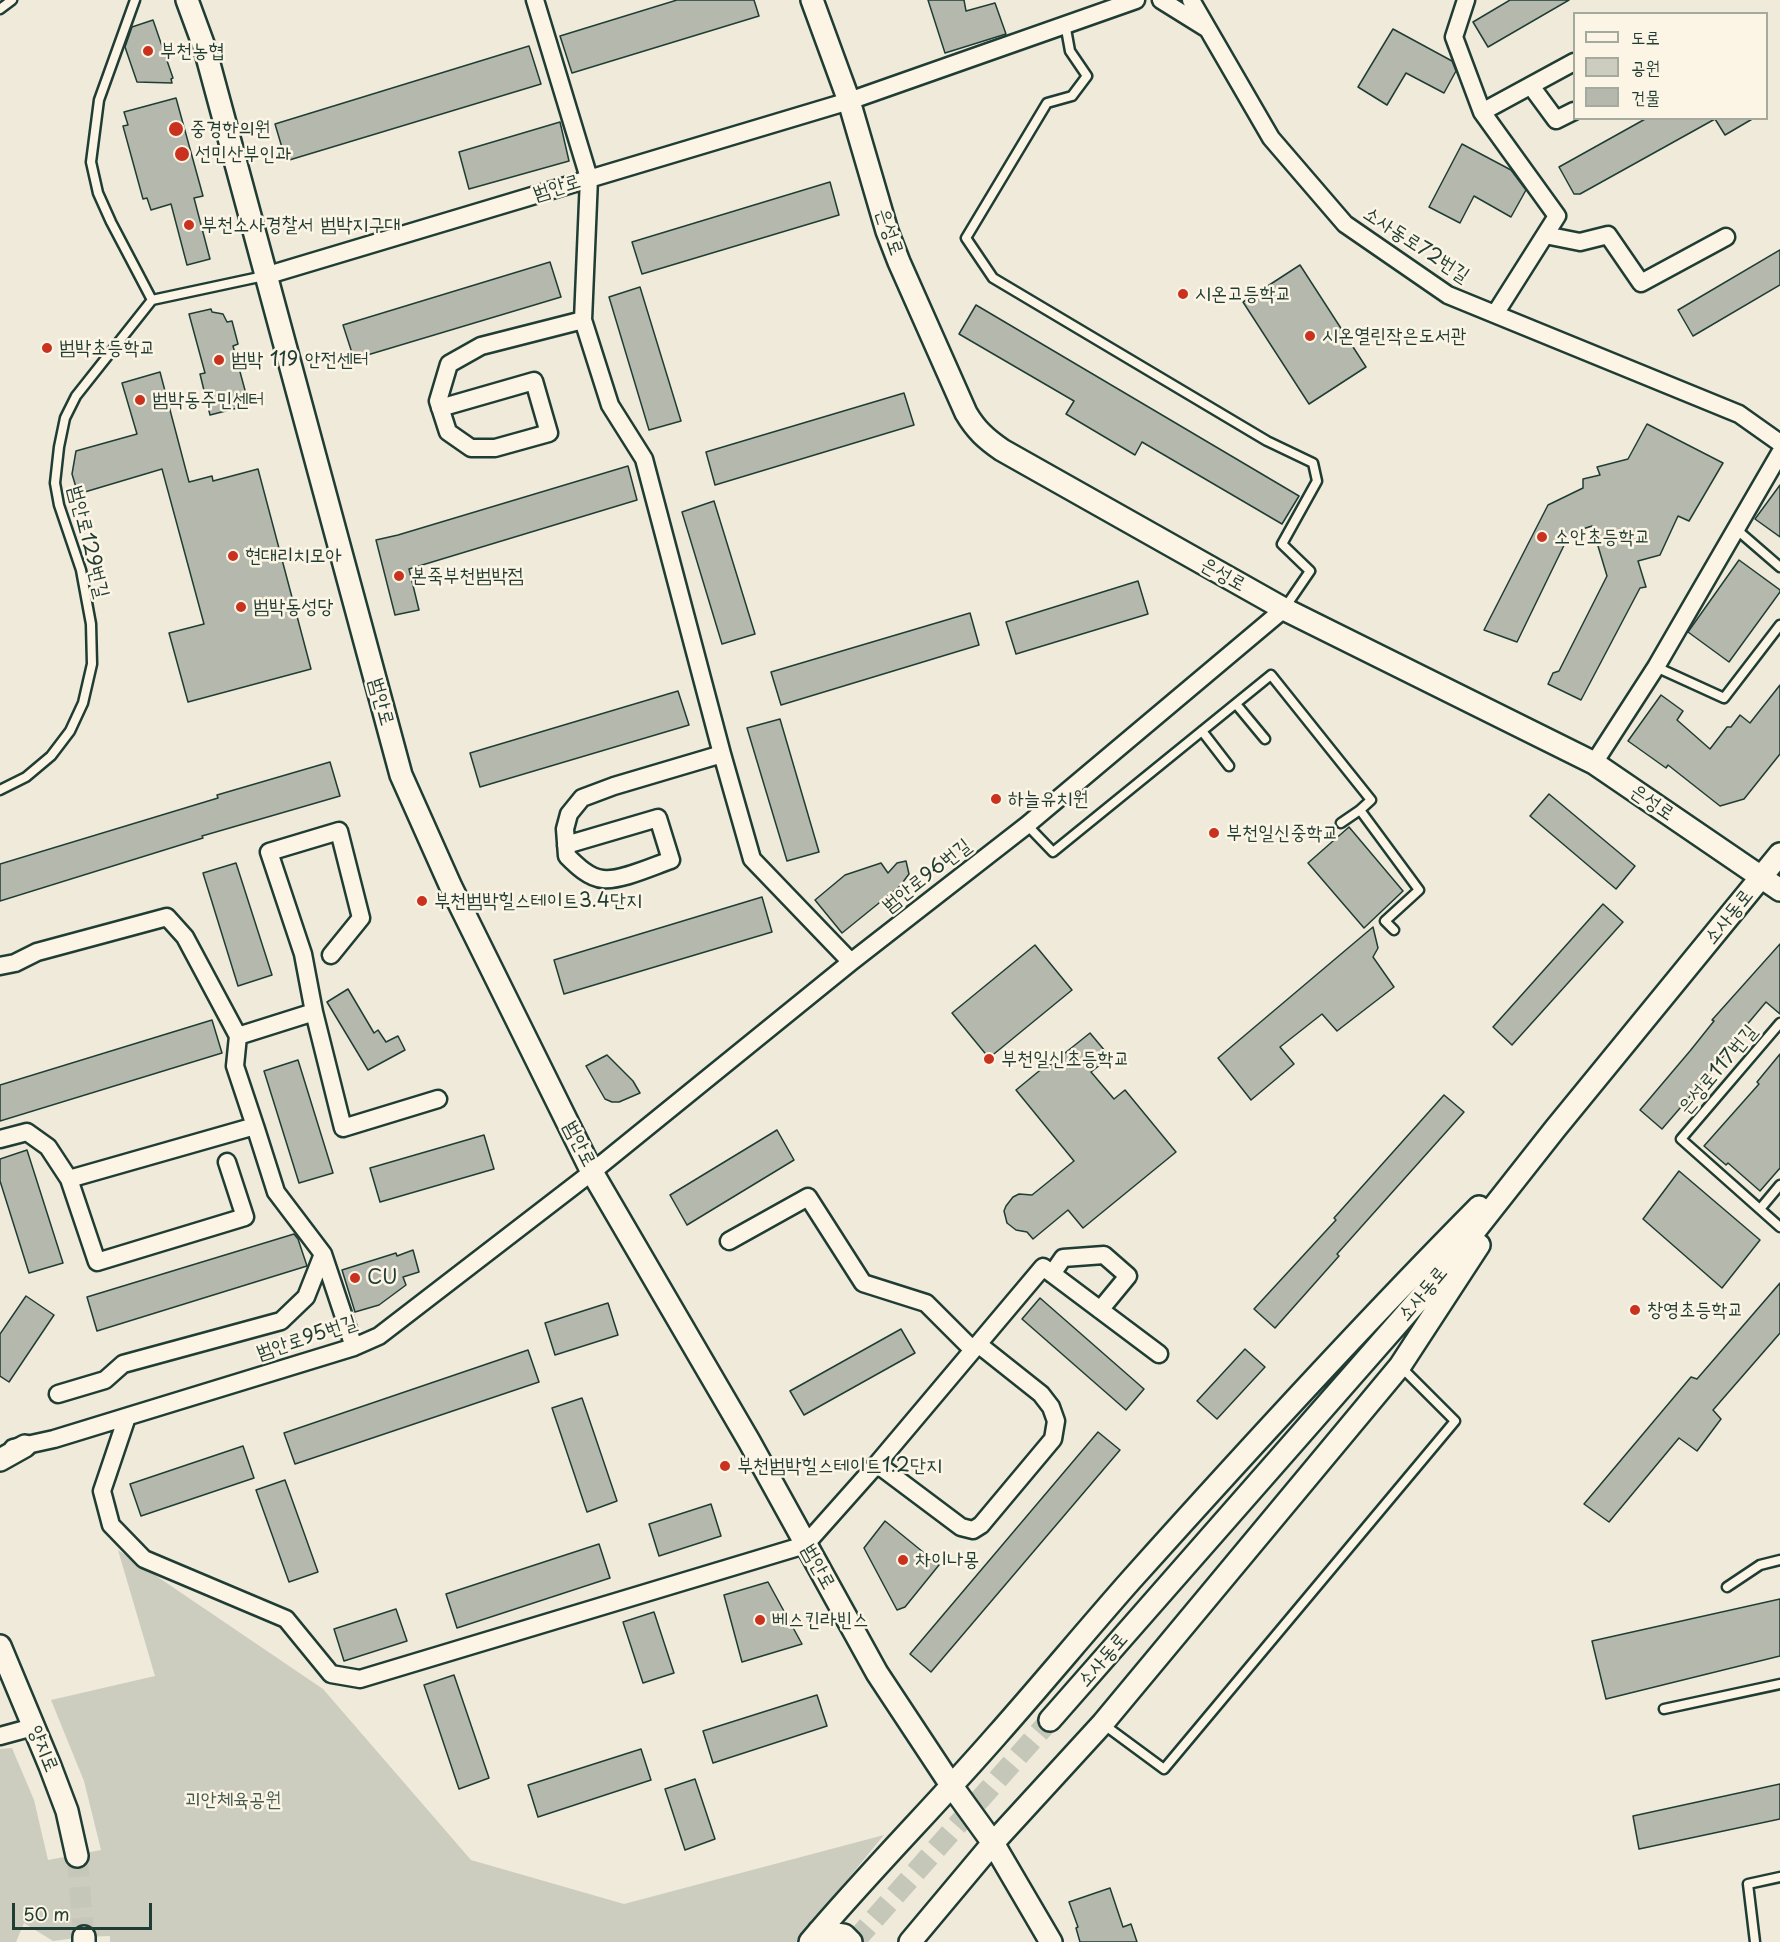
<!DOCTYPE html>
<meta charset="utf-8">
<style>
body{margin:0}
#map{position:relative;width:1780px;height:1942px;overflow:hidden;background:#efeada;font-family:"Playpen Sans","Poor Story",sans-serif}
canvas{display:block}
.legend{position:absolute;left:1573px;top:12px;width:195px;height:108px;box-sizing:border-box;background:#fcf5e5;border:2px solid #a4ab9e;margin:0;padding:8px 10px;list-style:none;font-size:18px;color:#1f3d34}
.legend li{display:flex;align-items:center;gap:12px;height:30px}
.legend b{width:30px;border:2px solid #a4ab9e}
.scale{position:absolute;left:12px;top:1903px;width:140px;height:27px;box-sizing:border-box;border:3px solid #1f3d34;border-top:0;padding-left:8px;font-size:18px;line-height:21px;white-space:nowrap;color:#1f3d34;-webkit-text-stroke:4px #fcf5e5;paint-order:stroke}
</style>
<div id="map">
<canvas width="1780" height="1942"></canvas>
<ul class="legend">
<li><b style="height:8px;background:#fcf5e5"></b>도로</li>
<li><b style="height:16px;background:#cccdbf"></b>공원</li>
<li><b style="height:16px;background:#b5b9ad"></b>건물</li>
</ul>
<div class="scale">50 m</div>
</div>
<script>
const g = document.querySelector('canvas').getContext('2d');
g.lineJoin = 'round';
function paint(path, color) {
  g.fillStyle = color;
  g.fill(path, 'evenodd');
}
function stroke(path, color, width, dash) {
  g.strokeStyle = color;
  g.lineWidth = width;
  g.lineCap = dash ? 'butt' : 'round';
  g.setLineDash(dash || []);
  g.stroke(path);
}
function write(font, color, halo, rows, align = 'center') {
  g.font = font + ' "Playpen Sans","Poor Story",sans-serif';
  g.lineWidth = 5;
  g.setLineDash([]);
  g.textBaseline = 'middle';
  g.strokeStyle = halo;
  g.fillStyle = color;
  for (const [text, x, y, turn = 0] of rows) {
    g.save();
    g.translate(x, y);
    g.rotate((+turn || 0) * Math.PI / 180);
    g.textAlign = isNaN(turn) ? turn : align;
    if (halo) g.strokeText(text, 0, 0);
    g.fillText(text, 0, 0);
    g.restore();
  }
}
paint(new Path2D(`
 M118,1550L323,1689L471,1860L624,1904L884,1835L796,1942H110V1936L84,1937L53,1941L24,1923L16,1942H0V1749L12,1748L34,1800L48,1860L101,1850L84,1781L51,1700L155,1676Z`), '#cccdbf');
const building = new Path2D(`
 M677,0H754L759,16L572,73L560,36Z
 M928,0H964L966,11L995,3L1006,34L945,53Z
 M1510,0H1569L1488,47L1473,22Z
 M153,20L173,78L171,79L172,83L137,82L125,47L132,27Z
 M1393,29L1452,61L1456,71L1444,93L1406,73L1387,105L1358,87Z
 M529,46L541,84L286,161L275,124Z
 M176,98L203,196L194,198L210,259L187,265L171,204L151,210L147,198L143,199L123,126L128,125L124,112Z
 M1647,118H1754L1725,135L1715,119L1580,194H1574L1559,167Z
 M560,122L569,161L469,189L459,152Z
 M1462,144L1511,170L1526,190L1511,217L1474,196L1460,223L1429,207Z
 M830,182L839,215L642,274L632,242Z
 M1780,250V285L1693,336L1678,310Z
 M550,262L561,297L354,359L343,325Z
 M1300,265L1366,367L1309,404L1243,302Z
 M640,287L681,421L649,430L609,297Z
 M976,305L1299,496L1282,524L1142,442L1135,455L1066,414L1074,401L959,334Z
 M211,309L212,312L223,314L227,322L232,321L238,344L233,346L249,405L210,415L200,374L205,373L189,314Z
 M160,372L189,482L212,476L213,481L258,469L311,669L188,702L169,633L204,624L162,469L78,494L72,474L76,451L137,434L122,383Z
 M904,393L914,425L715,485L706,452Z
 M1647,424L1723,463L1689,521L1678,516L1660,555L1638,561L1646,587L1640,588L1581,700L1548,684L1553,673L1559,671L1607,576L1592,526L1570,533L1517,642L1484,630L1548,505L1583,488V479L1600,475L1597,467L1628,459Z
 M628,466L637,500L409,569L419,610L395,615L376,540L398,535Z
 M1780,485V537L1755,519Z
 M714,501L755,634L722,644L682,512Z
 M1739,560L1780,590V592L1729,662L1688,632Z
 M1138,581L1148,614L1016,654L1006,622Z
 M970,613L979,645L781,705L771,672Z
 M1780,685V754L1744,799L1720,806L1668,765L1666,768L1628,741L1661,695L1683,711L1677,720L1710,749L1727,727H1731L1740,715L1750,723Z
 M678,691L689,725L480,787L470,753Z
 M780,719L819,852L787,861L747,728Z
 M330,762L340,796L202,836L203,838L0,901V864L218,798L217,795Z
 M1549,794L1635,866L1616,889L1530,816Z
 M1349,827L1403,891L1364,928L1308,863Z
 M906,861L909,874L900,886L842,933L815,900L845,875L881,863L888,873L897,863Z
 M236,863L272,975L238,986L203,873Z
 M762,897L772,932L564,994L554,960Z
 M1603,904L1623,922L1512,1045L1493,1027Z
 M1373,927L1378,948L1373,957L1394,987L1337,1031L1322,1014L1280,1047L1294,1064L1251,1100L1218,1058Z
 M1780,944V1014L1766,1002L1734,1040L1736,1042L1711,1070L1712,1071L1662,1129L1640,1110L1690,1051L1714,1021L1712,1020Z
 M1035,945L1072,990L989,1058L952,1013Z
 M348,989L374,1033L378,1030L386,1042L398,1036L405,1050L368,1070L327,1002Z
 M212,1020L222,1053L0,1121V1085Z
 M1090,1033L1110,1057L1091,1072L1114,1099L1125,1090L1176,1152L1083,1228L1068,1210L1033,1239L1027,1232L1016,1230L1007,1223L1004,1211L1006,1206L1013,1197L1019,1194L1032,1195L1074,1161L1016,1090L1044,1067L1045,1069Z
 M1780,1054V1168L1760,1191L1728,1163L1726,1165L1704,1146L1759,1084L1757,1082Z
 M607,1055L633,1081L640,1093L619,1102H612L605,1099L586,1066Z
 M298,1060L333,1173L299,1183L264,1071Z
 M1444,1095L1464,1112L1337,1254L1339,1256L1275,1328L1254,1309L1336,1220L1334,1218Z
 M777,1130L794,1160L687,1225L670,1195Z
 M484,1135L494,1169L380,1202L370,1168Z
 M27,1150L63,1263L29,1273L0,1181V1159Z
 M1679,1171L1760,1240L1722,1288L1643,1219Z
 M294,1234L298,1239L307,1266L97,1331L87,1297Z
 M413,1250L419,1272L403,1277L406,1285L379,1305L355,1312L342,1270L396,1253L397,1256Z
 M1780,1283V1333L1713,1410L1721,1419L1697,1451L1679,1438L1609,1522L1584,1504L1691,1377L1697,1379Z
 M26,1296L54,1315L9,1382L0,1376V1334Z
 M1040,1298L1144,1389L1126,1410L1022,1319Z
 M608,1303L618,1335L555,1355L545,1323Z
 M901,1329L915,1353L804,1415L790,1391Z
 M1245,1349L1265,1367L1217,1419L1197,1401Z
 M528,1350L539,1382L295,1464L284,1433Z
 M582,1398L617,1501L587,1512L552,1408Z
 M1098,1432L1120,1450L931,1672L910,1654Z
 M243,1446L254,1478L141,1516L130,1484Z
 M285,1480L318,1572L289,1582L256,1490Z
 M711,1504L721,1536L659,1556L649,1524Z
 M885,1521L939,1565L905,1607L897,1610L864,1548Z
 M599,1544L610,1578L457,1628L446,1594Z
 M768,1582L802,1644L742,1662L724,1595Z
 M1780,1599V1656L1606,1699L1592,1641Z
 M396,1609L407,1641L344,1661L334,1629Z
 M654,1612L674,1673L643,1683L623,1622Z
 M454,1675L489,1778L459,1789L424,1685Z
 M817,1695L827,1726L713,1763L703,1731Z
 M641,1749L651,1780L538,1817L528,1785Z
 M695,1779L715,1839L685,1850L665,1789Z
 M1780,1784V1819L1639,1849L1633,1816Z
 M1110,1888L1123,1927L1131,1924L1137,1942H1080L1076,1928L1078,1927L1069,1902Z`);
paint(building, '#b5b9ad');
stroke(building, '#1f3d34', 1.5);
stroke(new Path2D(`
 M77,1856L84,1937
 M854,1942L1050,1720`), '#c5c7b9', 21, [21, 10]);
const service = new Path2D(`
 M135,0L99,100L91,162L98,193L111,222L152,300
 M0,9L12,0
 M1063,26L1066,29L1070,51L1087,76L1072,96L1047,103L966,238L993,278L1267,441L1313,463L1317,481L1282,544L1310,571L1284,609
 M1736,529L1780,567
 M1656,667L1724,698L1780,625
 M1236,704L1265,739
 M1202,731L1229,766
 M0,790L26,777L51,756L70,731L83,703L92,664L91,624L81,570L59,505L55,483L59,447L65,418L76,396L152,300L264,276
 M1341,823L1360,810
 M1027,825L1053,852L1271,675L1371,800L1360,810L1419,890L1385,921L1394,930
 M1780,1023L1681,1139L1780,1227
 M1760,1209L1780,1185
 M1727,1587L1760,1565L1780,1560
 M1664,1709L1780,1684
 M1103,1724L1164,1769L1455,1421L1401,1367
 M1755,1942L1748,1884L1780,1877`);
const minor = new Path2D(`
 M535,0L589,178L583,320L610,405L644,459L722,754L752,859L851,962
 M1161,0L1206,28
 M1191,0L1271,138L1345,224L1448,295L1739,414L1780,443
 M1466,0L1454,37L1482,112L1557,216L1495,314
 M1531,86L1556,120L1574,111
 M1482,112L1574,62
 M1545,235L1580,242L1608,235L1641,283L1726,237
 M265,276L849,101L1136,0
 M440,408L534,381L549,433L495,448H471L448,432L438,401L449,364L481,346L583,320
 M1594,763L1656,667L1780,453
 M566,845L658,818L671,860C653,866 621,881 603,879C589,878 576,865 567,856L565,829L569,814L582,798L614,786L722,754
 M0,966L15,963L37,952L167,917L185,937L238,1036L235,1066L255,1126
 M314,1012L303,954L269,852L339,831L361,918L331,955
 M238,1036L314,1012L343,1128L438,1099
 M0,1139L27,1132L48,1147L69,1179
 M227,1162L245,1217L97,1262L69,1179L255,1126L276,1192L323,1254L354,1347
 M729,1241L808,1197L863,1283L926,1303L973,1350
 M1052,1274L1063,1258L1104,1255L1128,1276L1100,1310
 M58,1394L105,1380L123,1364L281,1321L306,1297L323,1254
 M127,1417L102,1491L111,1525L144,1559L286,1619L331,1674L360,1679L805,1545L877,1464L1043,1267L1159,1354
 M13,1448L54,1439L354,1347L379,1336L592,1172L851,962L1027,825L1284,609
 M877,1464L961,1527L973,1530L981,1525L1053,1439L1056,1421L1051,1407L1041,1394L978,1344
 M0,1736L33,1727`);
const tertiary = new Path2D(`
 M187,0L205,49L401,775L451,887L592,1172L749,1441L877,1673L951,1785L993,1843L1051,1942
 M812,0L849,101L887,231L899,262L966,413C976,430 986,439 1002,450L1284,609L1594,763L1780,890
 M0,1460L25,1446
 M0,1646L50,1766L67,1811L77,1856
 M1050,1720L1436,1280L1555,1129L1780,854
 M819,1931L844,1935L851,1942
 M84,1937V1942
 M810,1942C870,1871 936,1805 997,1735C1043,1683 1086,1631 1131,1580C1245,1453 1359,1328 1479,1207
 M910,1942L993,1843L1103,1723L1400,1366L1479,1245`);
stroke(service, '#1f3d34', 13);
stroke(minor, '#1f3d34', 21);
stroke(tertiary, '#1f3d34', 26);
stroke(service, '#fcf5e5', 8);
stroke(minor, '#fcf5e5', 16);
stroke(tertiary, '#fcf5e5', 21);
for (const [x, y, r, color] of [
 [148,51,6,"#c8321e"],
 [176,129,8,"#c8321e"],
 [182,154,8,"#c8321e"],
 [189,225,6,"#c8321e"],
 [1183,294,6,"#c8321e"],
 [1310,336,6,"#c8321e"],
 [47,348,6,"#c8321e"],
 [219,360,6,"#c8321e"],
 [140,400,6,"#c8321e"],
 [1542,537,6,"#c8321e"],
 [233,556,6,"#c8321e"],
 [399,576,6,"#c8321e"],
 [241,607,6,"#c8321e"],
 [996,799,6,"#c8321e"],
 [1214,833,6,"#c8321e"],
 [422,901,6,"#c8321e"],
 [989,1059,6,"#c8321e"],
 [355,1278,6,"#c8321e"],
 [1635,1310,6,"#c8321e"],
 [725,1466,6,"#c8321e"],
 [903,1560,6,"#c8321e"],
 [760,1620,6,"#c8321e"]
]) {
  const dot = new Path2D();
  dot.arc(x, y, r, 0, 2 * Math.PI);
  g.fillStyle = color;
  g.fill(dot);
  stroke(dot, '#fcf5e5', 2);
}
write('20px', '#1f3d34', '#fcf5e5', [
 ["부천농협",160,51],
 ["중경한의원",190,129],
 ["선민산부인과",195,154],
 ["부천소사경찰서 범박지구대",201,225],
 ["시온고등학교",1195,294],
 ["시온열린작은도서관",1322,336],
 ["범박초등학교",59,348],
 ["범박 119 안전센터",231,360],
 ["범박동주민센터",152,400],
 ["소안초등학교",1554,537],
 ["현대리치모아",245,556],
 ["본죽부천범박점",411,576],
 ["범박동성당",253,607],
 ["하늘유치원",1008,799],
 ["부천일신중학교",1226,833],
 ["부천범박힐스테이트3.4단지",434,901],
 ["부천일신초등학교",1001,1059],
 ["CU",367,1278],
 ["창영초등학교",1647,1310],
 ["부천범박힐스테이트1.2단지",737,1466],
 ["차이나몽",915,1560],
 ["베스킨라빈스",772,1620]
], 'left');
write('20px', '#1f3d34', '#fcf5e5', [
 ["범안로",557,188,-17],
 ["은성로",889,232,71],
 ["소사동로72번길",1416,245,33],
 ["범안로129번길",88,542,76],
 ["은성로",1223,575,29],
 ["범안로",381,702,75],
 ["은성로",1652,803,34],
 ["범안로96번길",927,876,-38],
 ["소사동로",1729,917,-51],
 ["은성로117번길",1718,1070,-50],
 ["범안로",579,1144,63],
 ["소사동로",1423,1294,-50],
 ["범안로95번길",307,1338,-18],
 ["범안로",818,1567,61],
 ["소사동로",1103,1660,-49],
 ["양지로",43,1749,68]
]);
write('20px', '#425a50', '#fcf5e5', [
 ["괴안체육공원",233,1800]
]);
</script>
